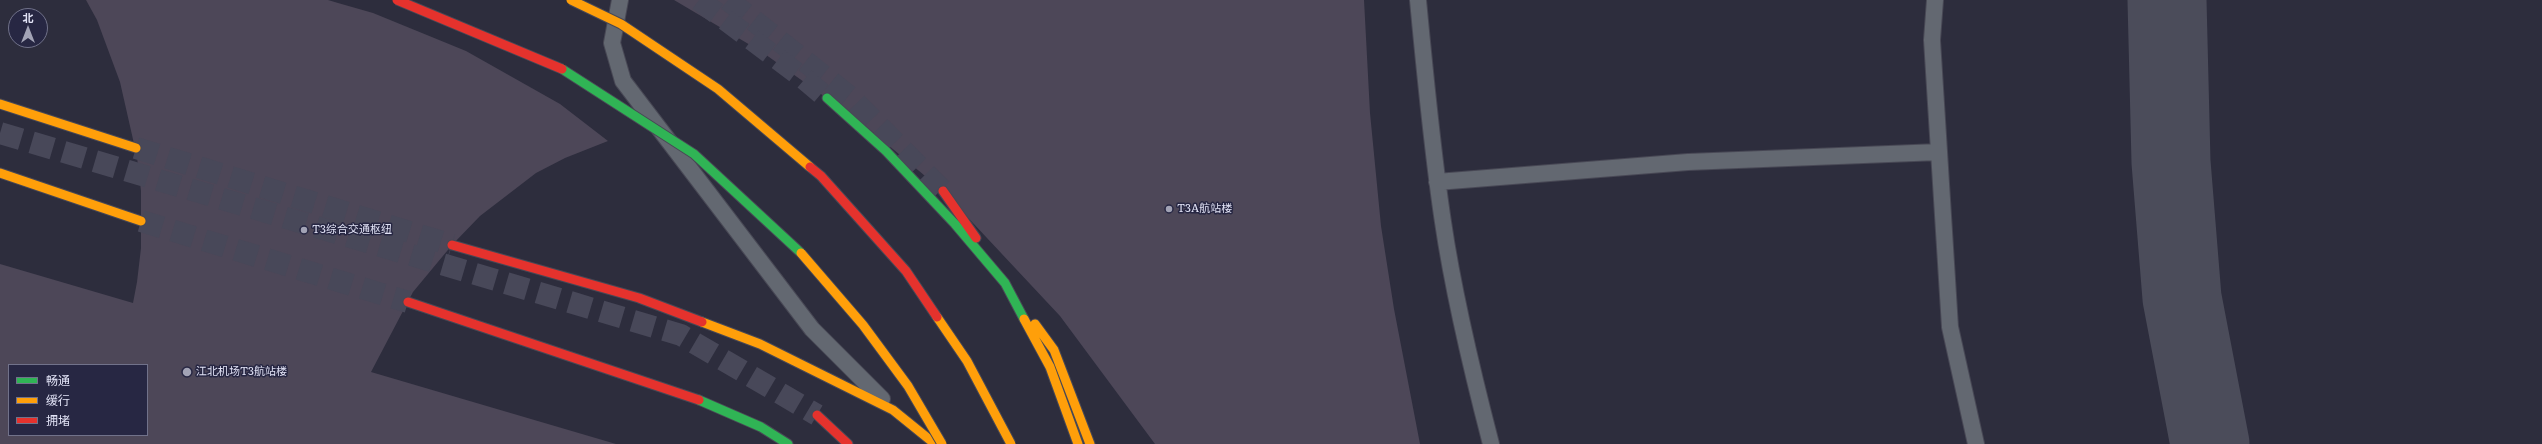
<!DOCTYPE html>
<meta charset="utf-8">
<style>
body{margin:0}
#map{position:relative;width:2542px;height:444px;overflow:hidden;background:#2d2d3d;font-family:Literata,"Noto Sans SC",serif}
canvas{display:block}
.legend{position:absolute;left:8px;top:364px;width:140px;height:72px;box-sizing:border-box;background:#272743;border:1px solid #71728a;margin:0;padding:5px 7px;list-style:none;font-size:12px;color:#e1e2f5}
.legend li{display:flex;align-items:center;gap:8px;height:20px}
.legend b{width:20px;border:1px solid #71728a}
.north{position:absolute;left:8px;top:8px;width:40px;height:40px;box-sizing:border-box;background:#272743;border:1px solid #71728a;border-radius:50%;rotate:0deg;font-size:11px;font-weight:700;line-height:16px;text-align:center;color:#e1e2f5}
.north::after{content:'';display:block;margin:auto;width:14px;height:18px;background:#a2a3b5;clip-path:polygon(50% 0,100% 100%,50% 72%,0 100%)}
</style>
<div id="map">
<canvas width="2542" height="444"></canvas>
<ul class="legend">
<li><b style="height:5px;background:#30b455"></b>畅通</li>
<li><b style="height:5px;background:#ff9f0a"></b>缓行</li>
<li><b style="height:5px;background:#e5322d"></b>拥堵</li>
</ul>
<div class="north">北</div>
</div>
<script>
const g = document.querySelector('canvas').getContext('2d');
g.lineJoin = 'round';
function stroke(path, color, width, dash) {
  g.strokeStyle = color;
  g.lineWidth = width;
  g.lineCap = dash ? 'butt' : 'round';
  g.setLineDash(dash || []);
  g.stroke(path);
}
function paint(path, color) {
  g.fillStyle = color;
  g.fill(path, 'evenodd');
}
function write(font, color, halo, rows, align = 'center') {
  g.font = font + ' Literata,"Noto Sans SC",serif';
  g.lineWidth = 3;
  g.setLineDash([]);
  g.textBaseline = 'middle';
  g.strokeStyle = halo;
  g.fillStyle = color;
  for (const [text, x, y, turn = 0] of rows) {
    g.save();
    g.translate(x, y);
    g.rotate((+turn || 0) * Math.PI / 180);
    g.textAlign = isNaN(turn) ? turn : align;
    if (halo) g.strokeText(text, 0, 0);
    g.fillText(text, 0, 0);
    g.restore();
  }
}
stroke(new Path2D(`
 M2167,0L2171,162L2182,298L2210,444`), '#4b4c5a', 79);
paint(new Path2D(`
 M86,0H328L338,3L373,13L466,51L560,104L608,141L565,158L536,173L480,216L452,245L413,292L371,372L616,444H0V264L133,303L137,282L141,248V191L137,157L120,82L97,20ZM9,365H147V435H9Z
 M674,0H1364L1370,113L1381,226L1394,309L1420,444H1155L1060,316L943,191L863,124L762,52Z`), '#4d4758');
stroke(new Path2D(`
 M728,0L850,97L943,191
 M0,133L681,335L817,415
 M136,148L452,245`), '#484859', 22, [22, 11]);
stroke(new Path2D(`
 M699,0L802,77L827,98
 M141,221L408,302`), '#484859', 22, [22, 11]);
const lane = new Path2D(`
 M620,0L612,43L623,81L812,329L882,399
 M1418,0C1425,74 1432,149 1443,222C1454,297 1472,371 1491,444
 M1935,0L1932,40L1950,327L1976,444
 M1437,182L1688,162L1939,152`);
const fast = new Path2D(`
 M827,98L886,151L955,224L1005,283L1024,319
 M699,400L761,427L788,444`);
const slow = new Path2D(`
 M0,104L136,148
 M0,173L141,221
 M1024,319L1050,367L1078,444
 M702,322L760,344L893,410L935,444
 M1035,324L1054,350L1090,444`);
const jam = new Path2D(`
 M943,191L976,238
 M452,245L639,298L702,322
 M408,302L699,400
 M817,415L848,444`);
stroke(lane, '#484855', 18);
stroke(fast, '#484855', 11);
stroke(slow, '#484855', 11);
stroke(jam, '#484855', 11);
stroke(lane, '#636871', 16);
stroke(fast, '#30b455', 9);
stroke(slow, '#ff9f0a', 9);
stroke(jam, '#e5322d', 9);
const fastBridge = new Path2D(`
 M562,69L694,154L801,253`);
const slowBridge = new Path2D(`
 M571,0L621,24L718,89L810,167
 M801,253L863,325L908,386L942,444
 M937,317L967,361L1011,444`);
const jamBridge = new Path2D(`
 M397,0L562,69
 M810,167L821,176L906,271L937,317`);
stroke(fastBridge, '#484855', 11, []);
stroke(slowBridge, '#484855', 11, []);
stroke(jamBridge, '#484855', 11, []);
stroke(fastBridge, '#30b455', 9);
stroke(slowBridge, '#ff9f0a', 9);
stroke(jamBridge, '#e5322d', 9);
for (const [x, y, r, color] of [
 [1169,209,4,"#a2a3b5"],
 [304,230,4,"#a2a3b5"],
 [187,372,5,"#a2a3b5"]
]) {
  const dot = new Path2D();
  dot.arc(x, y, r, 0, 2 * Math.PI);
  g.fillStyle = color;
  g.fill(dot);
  stroke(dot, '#272743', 1.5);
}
write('11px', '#e1e2f5', '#272743', [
 ["T3A航站楼",1177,209],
 ["T3综合交通枢纽",312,230],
 ["江北机场T3航站楼",196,372]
], 'left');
</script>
